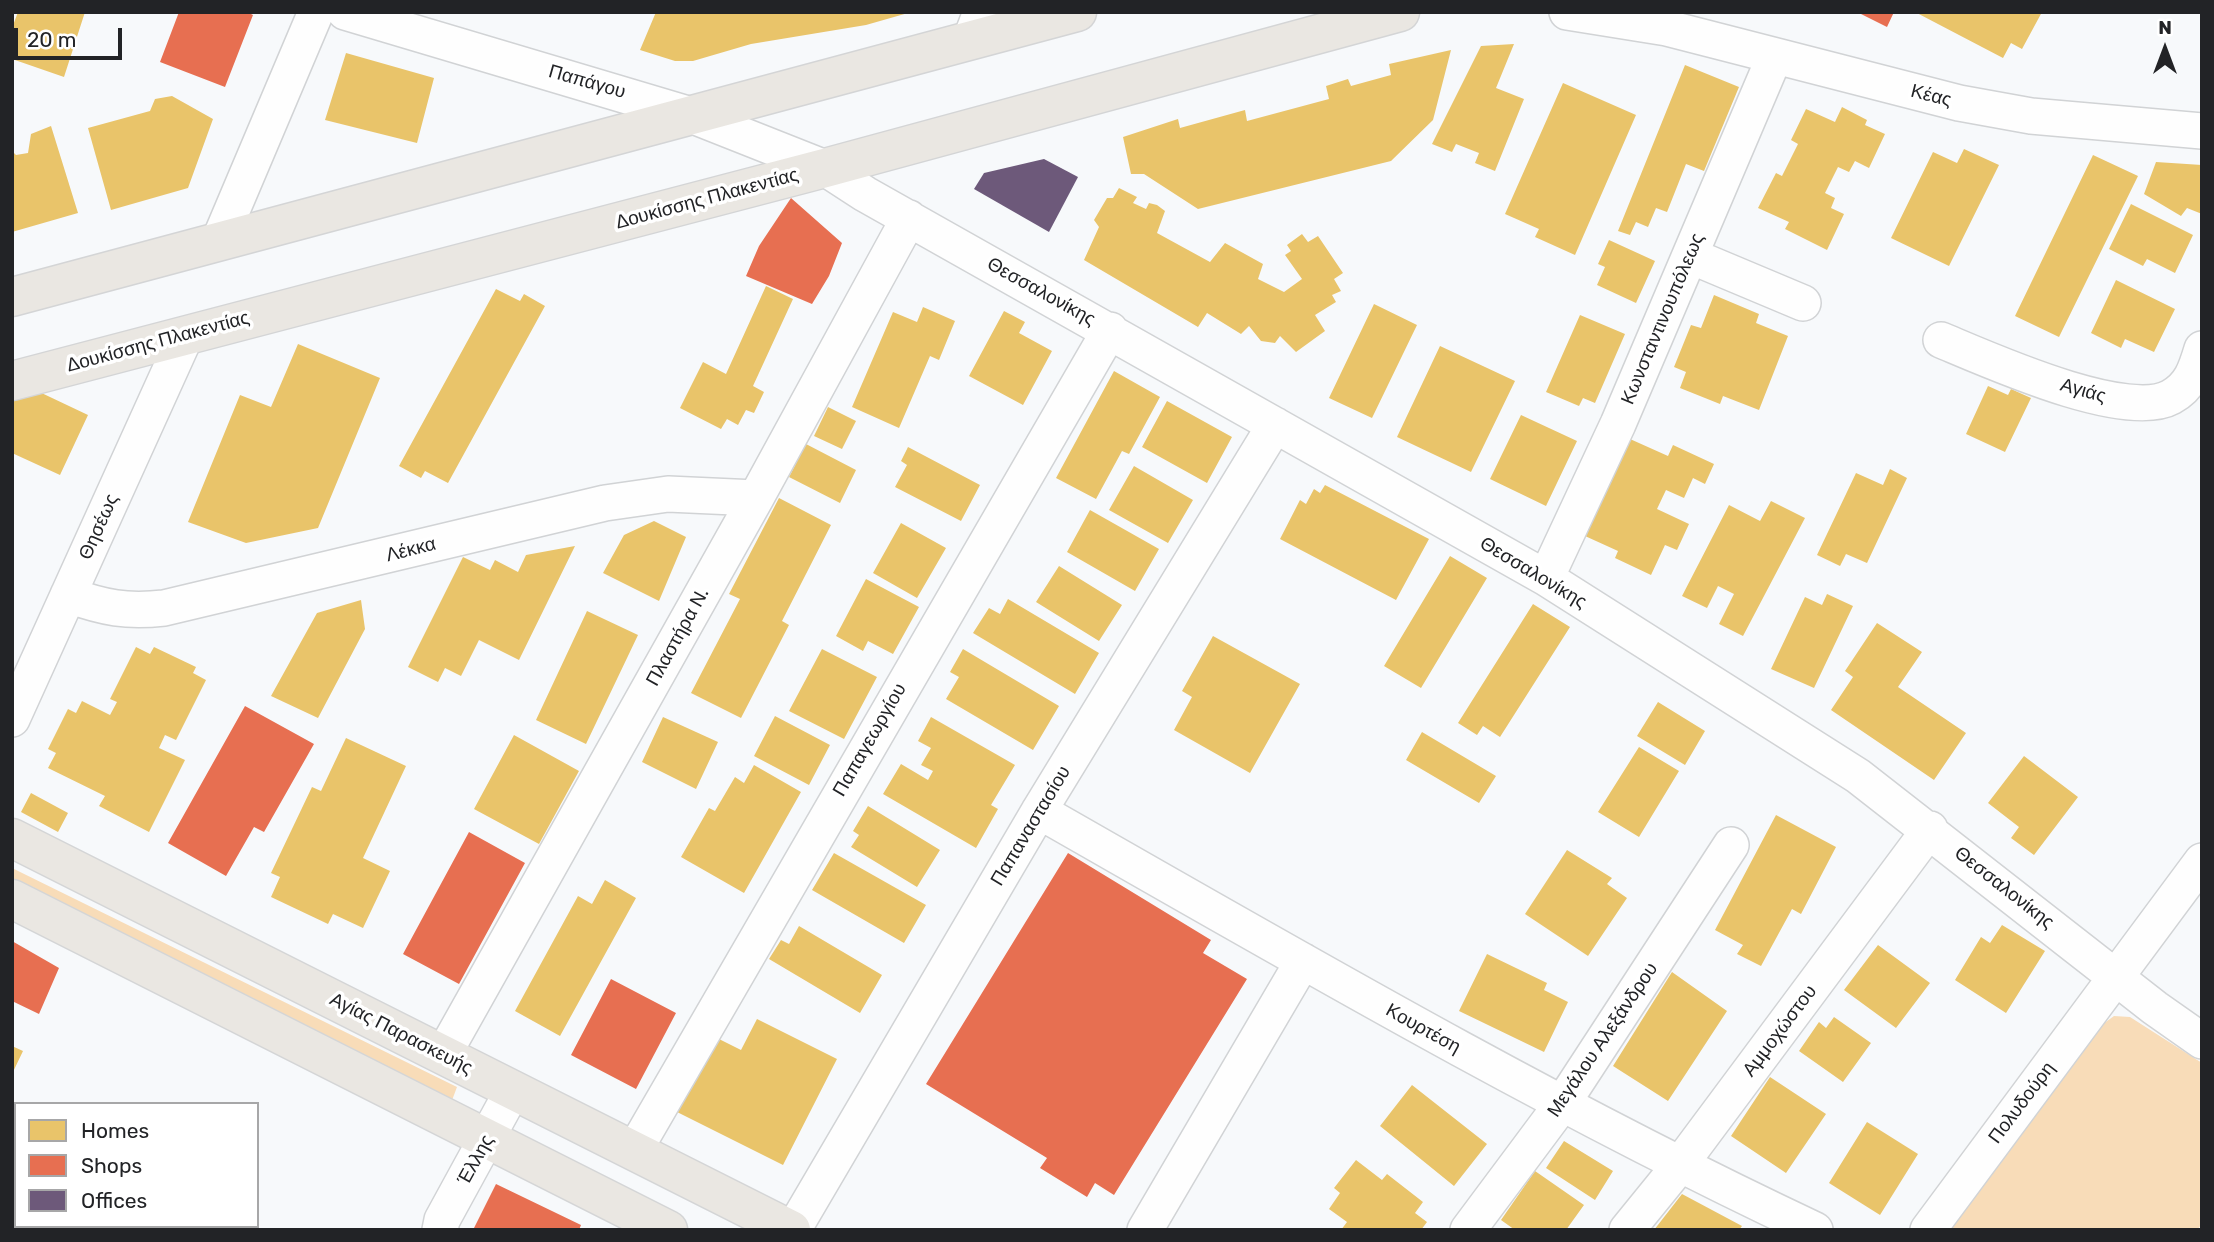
<!DOCTYPE html>
<meta charset="utf-8">
<style>
body{margin:0}
#map{position:relative;width:2214px;height:1242px;overflow:hidden;background:#f7f9fb;font-family:Rubik,sans-serif}
canvas{display:block}
.frame{position:absolute;inset:0;border:14px solid #222326;pointer-events:none}
.legend{position:absolute;left:14px;top:1102px;width:245px;height:126px;box-sizing:border-box;background:#fff;border:2px solid #a7a7a8;margin:0;padding:9px 12px;list-style:none;font-size:21px;color:#222326}
.legend li{display:flex;align-items:center;gap:14px;height:35px}
.legend b{width:35px;border:2px solid #a7a7a8}
.north{position:absolute;left:2130px;top:14px;width:70px;height:70px;-webkit-text-stroke:5px #fff;paint-order:stroke;rotate:0deg;font-size:19px;font-weight:700;line-height:28px;text-align:center;color:#222326}
.north::after{content:'';display:block;margin:auto;width:24px;height:32px;background:#222326;clip-path:polygon(50% 0,100% 100%,50% 72%,0 100%)}
.scale{position:absolute;left:14px;top:28px;width:108px;height:32px;box-sizing:border-box;border:4px solid #222326;border-top:0;padding-left:9px;font-size:21px;line-height:24px;white-space:nowrap;color:#222326;-webkit-text-stroke:5px #fff;paint-order:stroke}
</style>
<div id="map">
<canvas width="2214" height="1242"></canvas>
<div class="frame"></div>
<ul class="legend">
<li><b style="height:19px;background:#e9c46a"></b>Homes</li>
<li><b style="height:19px;background:#e76f51"></b>Shops</li>
<li><b style="height:19px;background:#6d597a"></b>Offices</li>
</ul>
<div class="north">N</div>
<div class="scale">20 m</div>
</div>
<script>
const g = document.querySelector('canvas').getContext('2d');
g.lineJoin = 'round';
function paint(path, color) {
  g.fillStyle = color;
  g.fill(path, 'evenodd');
}
function stroke(path, color, width, dash) {
  g.strokeStyle = color;
  g.lineWidth = width;
  g.lineCap = dash ? 'butt' : 'round';
  g.setLineDash(dash || []);
  g.stroke(path);
}
function write(font, color, halo, rows, align = 'center') {
  g.font = font + ' Rubik,sans-serif';
  g.lineWidth = 7;
  g.setLineDash([]);
  g.textBaseline = 'middle';
  g.strokeStyle = halo;
  g.fillStyle = color;
  for (const [text, x, y, turn = 0] of rows) {
    g.save();
    g.translate(x, y);
    g.rotate((+turn || 0) * Math.PI / 180);
    g.textAlign = isNaN(turn) ? turn : align;
    if (halo) g.strokeText(text, 0, 0);
    g.fillText(text, 0, 0);
    g.restore();
  }
}
paint(new Path2D(`
 M12,868L457,1087L451,1103L12,884Z
 M2114,1016L2130,1017L2202,1063V1224L2197,1230H1945L2096,1029Z`), '#f8dcb8');
paint(new Path2D(`
 M18,12H85L64,77L12,59V28Z
 M656,12H908V13L866,25L751,44L693,61H675L640,50Z
 M1915,12H2042L2022,49L2011,43L2003,58Z
 M1514,44L1496,88L1524,99L1495,171L1475,163L1479,153L1456,144L1452,152L1432,144L1481,46Z
 M1451,50L1433,120L1391,161L1198,209L1144,174H1131L1123,137L1178,119L1180,128L1245,110L1247,121L1329,99L1326,86L1348,79L1351,86L1391,75L1389,64Z
 M346,53L434,78L417,143L325,120Z
 M1685,65L1739,87L1704,171L1686,164L1667,212L1656,208L1648,227L1636,222L1630,235L1618,231Z
 M1563,83L1636,115L1575,255L1535,237L1539,229L1505,214Z
 M172,96L213,119L188,188L111,210L88,128L150,111L155,99Z
 M1842,107L1867,120L1865,125L1885,134L1869,168L1855,161L1849,172L1838,167L1825,193L1835,198L1831,208L1844,214L1827,250L1785,229L1789,222L1758,208L1776,173L1782,176L1798,144L1791,140L1806,109L1835,122Z
 M51,126L78,213L12,232V151L16,155L28,153L31,134Z
 M1964,149L1999,165L1949,266L1891,238L1933,152L1957,163Z
 M2093,155L2138,176L2059,337L2015,316Z
 M2156,162L2202,165V214L2187,208L2181,216L2144,194Z
 M1119,188L1137,197L1133,203L1146,209L1149,203L1157,205L1165,211L1157,233L1210,262L1225,243L1263,264L1258,279L1284,292L1302,279L1285,255L1291,251L1287,245L1302,234L1308,242L1318,236L1343,273L1334,279L1341,291L1332,295L1336,302L1315,315L1325,331L1296,352L1280,336L1275,343L1261,341L1249,326L1241,334L1207,313L1198,327L1084,260L1099,227L1094,220L1107,198H1113Z
 M2131,204L2193,235L2175,273L2147,259L2143,266L2109,249Z
 M1609,240L1655,261L1636,303L1597,285L1605,267L1598,264Z
 M2116,280L2175,309L2154,352L2125,339L2121,348L2091,333Z
 M766,286L793,299L753,386L764,392L754,413L746,410L738,425L727,419L721,429L680,408L703,362L726,374Z
 M496,289L520,301L524,294L545,306L448,483L425,471L421,478L399,466Z
 M1714,295L1759,314L1756,323L1788,336L1759,410L1723,396L1720,404L1680,388L1686,372L1674,367L1691,325L1701,328Z
 M1374,304L1417,325L1372,418L1329,398Z
 M923,307L955,321L939,360L930,356L899,428L852,407L893,312L917,322Z
 M1004,311L1025,322L1019,333L1052,351L1023,405L969,376Z
 M1580,315L1625,334L1595,403L1583,398L1579,406L1546,392Z
 M298,344L380,378L318,528L246,543L188,522L240,395L271,407Z
 M1440,346L1515,381L1471,472L1397,437Z
 M1114,371L1160,397L1129,454L1122,451L1096,499L1056,478Z
 M1988,386L2008,395L2011,389L2031,398L2005,452L1966,434Z
 M31,388L88,415L60,475L12,453V402L16,393Z
 M1167,401L1232,437L1207,483L1142,447Z
 M828,407L856,421L842,449L814,436Z
 M1521,415L1577,441L1546,506L1490,479Z
 M1630,439L1668,456L1673,445L1714,464L1705,484L1693,478L1684,498L1666,490L1657,509L1689,524L1677,550L1665,545L1651,575L1615,558L1618,551L1585,536Z
 M806,444L856,470L840,503L789,477Z
 M908,447L980,485L961,521L895,487L907,465L901,461Z
 M1134,466L1193,500L1168,543L1109,510Z
 M1890,469L1907,478L1867,563L1846,554L1840,566L1817,555L1856,473L1883,485Z
 M1325,485L1429,539L1396,600L1280,539L1300,500L1306,504L1314,489L1320,493Z
 M779,498L831,525L782,621L789,625L741,718L691,693L740,599L729,594Z
 M1771,501L1805,518L1743,636L1719,624L1734,594L1718,586L1707,608L1682,596L1729,505L1760,521Z
 M1090,510L1159,549L1135,591L1067,552Z
 M654,521L686,537L659,601L603,573L624,535Z
 M901,523L946,548L917,598L873,573Z
 M575,546L519,660L479,640L461,676L445,668L438,682L408,667L463,557L490,570L495,560L518,572L526,555Z
 M1450,556L1487,578L1421,688L1384,666Z
 M1059,566L1122,605L1099,641L1036,602Z
 M866,579L919,607L893,654L868,641L863,651L836,636Z
 M1827,594L1853,606L1814,688L1771,669L1805,597L1822,605Z
 M1008,599L1099,653L1075,694L973,633L989,608L1000,614Z
 M361,600L365,629L318,718L271,696L317,613Z
 M1533,604L1570,627L1500,737L1483,726L1477,735L1458,723Z
 M587,611L638,635L586,744L536,720Z
 M1877,623L1922,652L1898,687L1966,733L1934,780L1831,710L1853,677L1845,671Z
 M1213,636L1300,684L1250,773L1174,730L1192,697L1182,691Z
 M136,647L150,654L154,647L196,667L193,673L206,680L176,740L165,735L159,748L185,760L149,832L99,806L105,796L48,768L56,753L48,749L68,709L76,713L82,701L110,715L117,702L110,699Z
 M822,649L877,677L844,739L789,711Z
 M963,649L1059,706L1033,750L946,699L959,677L950,672Z
 M1658,702L1705,731L1685,765L1637,736Z
 M775,716L830,745L809,785L754,756Z
 M663,717L718,742L696,789L642,762Z
 M931,717L1015,765L991,805L998,809L976,848L883,794L901,764L928,780L933,771L921,765L931,748L918,741Z
 M1422,732L1496,776L1479,803L1406,760Z
 M514,735L579,771L539,844L474,809Z
 M346,738L406,766L363,858L390,871L363,928L333,914L328,924L271,897L280,877L271,873L312,787L321,791Z
 M1639,747L1679,771L1639,837L1598,812Z
 M2024,756L2078,797L2034,855L2011,838L2019,827L1988,803Z
 M754,765L801,792L744,893L681,857L709,808L715,811L735,777L744,783Z
 M31,793L68,813L58,832L21,812Z
 M868,806L940,850L917,887L851,847L859,835L853,831Z
 M1776,815L1836,847L1801,914L1792,909L1761,966L1737,954L1743,945L1715,930Z
 M1567,850L1612,878L1607,884L1627,898L1588,956L1525,914Z
 M834,853L926,905L904,943L812,890Z
 M605,880L636,898L560,1036L515,1011L578,896L592,904Z
 M2002,925L2045,951L2006,1013L1955,980L1981,937L1990,943Z
 M799,926L882,975L860,1013L769,959L781,940L789,944Z
 M1878,945L1930,983L1896,1028L1844,990Z
 M1487,954L1547,983L1544,990L1568,1002L1544,1052L1459,1011Z
 M1672,972L1727,1011L1668,1101L1613,1066Z
 M1834,1017L1871,1043L1843,1082L1799,1051L1819,1022L1826,1028Z
 M757,1019L837,1059L783,1165L675,1111L713,1036L741,1050Z
 M12,1046L23,1051L12,1074Z
 M1770,1077L1826,1114L1786,1173L1731,1136Z
 M1412,1085L1487,1144L1454,1186L1380,1126Z
 M1867,1122L1918,1154L1880,1215L1829,1183Z
 M1564,1141L1613,1171L1595,1200L1546,1168Z
 M1356,1160L1382,1180L1387,1174L1423,1202L1415,1213L1427,1222L1421,1230H1341L1347,1222L1329,1209L1340,1193L1334,1188Z
 M1535,1171L1584,1205L1566,1230H1515L1501,1220Z
 M1682,1194L1742,1226L1739,1230H1654Z`), '#e9c46a');
paint(new Path2D(`
 M179,12H247L253,15L225,87L160,62Z
 M1857,12H1894L1887,27Z
 M791,198L842,243L829,276L812,304L746,276L759,246Z
 M245,706L314,744L264,832L254,827L226,876L168,843Z
 M469,832L525,863L459,984L403,954Z
 M1068,853L1211,940L1203,953L1247,979L1114,1195L1095,1183L1087,1197L1040,1168L1047,1158L926,1084Z
 M12,941L59,968L39,1014L12,1001Z
 M611,979L676,1013L636,1089L571,1055Z
 M496,1184L581,1225L579,1230H473Z`), '#e76f51');
paint(new Path2D(`
 M1044,159L1078,177L1049,232L974,189L984,173Z`), '#6d597a');
const minor = new Path2D(`
 M345,12L691,115L825,168L865,194L1546,578L1858,776L2155,1008L2202,1041
 M1567,12L1667,28L1959,103L2031,116L2202,131
 M970,41L981,12
 M219,241L316,12
 M1691,256L1803,303
 M1941,340C1989,360 2126,422 2171,397C2191,386 2196,369 2202,349
 M1546,578L1618,424L1774,58
 M68,595C105,608 126,612 164,608L605,503L668,494L756,498
 M12,719L186,335
 M1039,811C1295,957 1549,1105 1815,1230
 M443,1055L756,498L909,218
 M634,1151L1110,330
 M440,1230L442,1220L513,1090
 M793,1230L1039,811L1275,425
 M1145,1230L1303,961
 M1468,1230L1562,1104L1731,845
 M1627,1230L1679,1166L1930,829
 M1928,1230L2202,861`);
const major = new Path2D(`
 M12,297L1077,12
 M12,381L825,168L1400,12
 M12,838L791,1230
 M12,899L668,1230`);
stroke(minor, '#d1d3d5', 38);
stroke(major, '#d4d5d6', 41);
stroke(minor, '#fefefe', 35);
stroke(major, '#eae7e2', 38);
write('19px', '#222326', '#fff', [
 ["Παπάγου",587,82,16],
 ["Κέας",1931,96,14],
 ["Δουκίσσης Πλακεντίας",707,199,-15],
 ["Θεσσαλονίκης",1041,292,29],
 ["Κωνσταντινουπόλεως",1663,319,-67],
 ["Δουκίσσης Πλακεντίας",158,342,-15],
 ["Αγιάς",2083,391,16],
 ["Θησέως",99,527,-66],
 ["Λέκκα",411,550,-14],
 ["Θεσσαλονίκης",1533,573,31],
 ["Πλαστήρα Ν.",678,637,-61],
 ["Παπαγεωργίου",870,740,-60],
 ["Παπαναστασίου",1031,826,-59],
 ["Θεσσαλονίκης",2004,888,38],
 ["Κουρτέση",1423,1029,29],
 ["Αμμοχώστου",1780,1031,-53],
 ["Αγίας Παρασκευής",401,1034,27],
 ["Μεγάλου Αλεξάνδρου",1603,1040,-56],
 ["Πολυδούρη",2022,1103,-53],
 ["Έλλης",476,1160,-61]
]);
</script>
